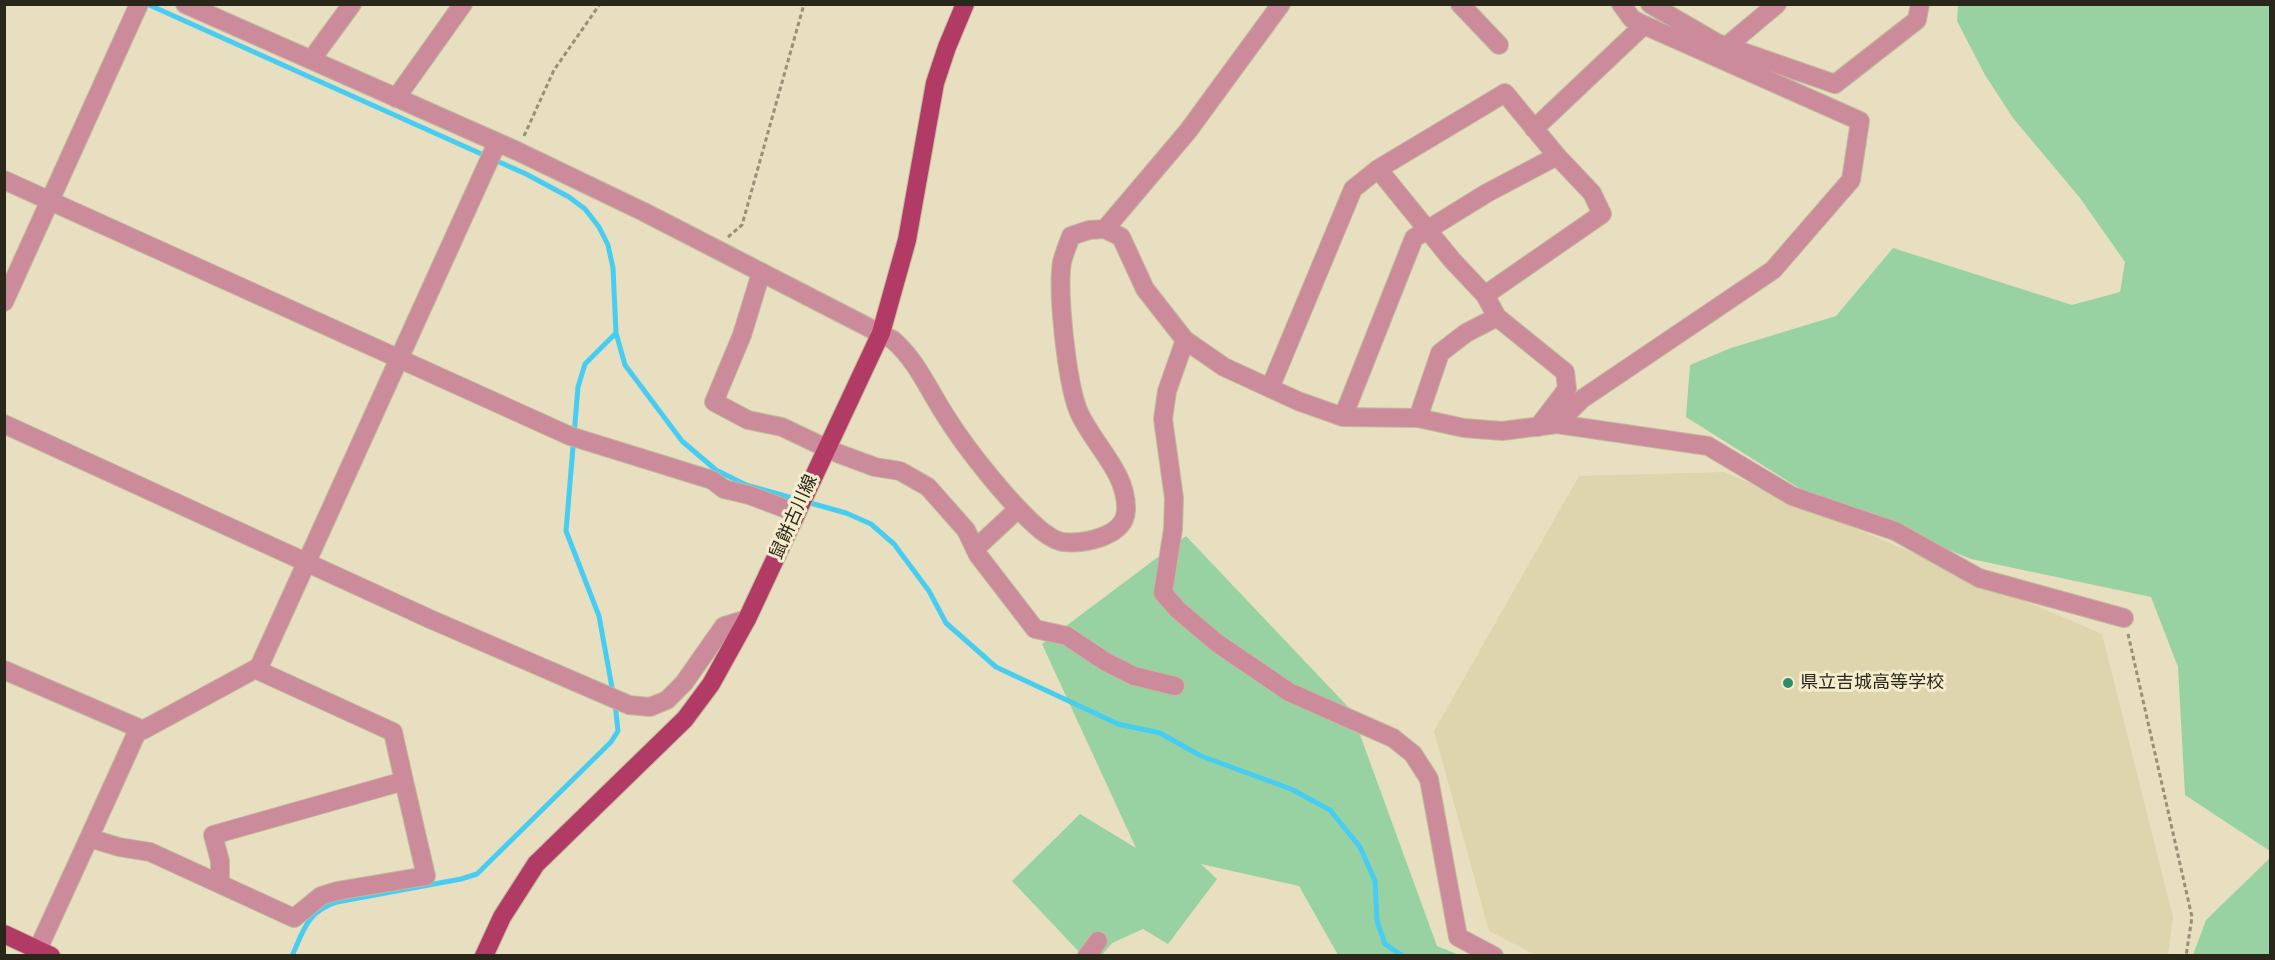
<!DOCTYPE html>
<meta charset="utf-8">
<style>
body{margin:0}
#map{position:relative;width:2275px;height:960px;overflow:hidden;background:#e7dfbf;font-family:Merriweather,serif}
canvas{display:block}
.frame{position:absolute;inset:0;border:6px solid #29261a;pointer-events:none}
</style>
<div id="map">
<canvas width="2275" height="960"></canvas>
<div class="frame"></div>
</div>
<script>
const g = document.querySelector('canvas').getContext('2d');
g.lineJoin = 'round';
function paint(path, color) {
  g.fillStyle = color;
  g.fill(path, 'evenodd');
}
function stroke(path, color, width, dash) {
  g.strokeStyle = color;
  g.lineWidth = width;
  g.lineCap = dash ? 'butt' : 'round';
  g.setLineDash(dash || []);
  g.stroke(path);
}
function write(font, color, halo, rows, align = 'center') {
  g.font = font + ' Merriweather,"Noto Sans JP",serif';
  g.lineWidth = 6;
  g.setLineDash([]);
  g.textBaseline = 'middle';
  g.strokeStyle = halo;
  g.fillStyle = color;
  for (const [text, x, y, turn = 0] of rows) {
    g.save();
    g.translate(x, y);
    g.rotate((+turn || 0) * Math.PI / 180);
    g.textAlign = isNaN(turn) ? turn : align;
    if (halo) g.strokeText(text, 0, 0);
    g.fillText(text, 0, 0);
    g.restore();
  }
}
paint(new Path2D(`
 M1724,472L2102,634L2173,917L2168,955H1536L1489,931L1434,731L1579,476Z`), '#ded5ae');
paint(new Path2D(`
 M1958,5H2270V851L2185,795L2178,667L2151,597L1971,559L1802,490L1686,417L1690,365L1731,348L1836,316L1893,248L2072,305L2120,292L2125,262L2080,198L2013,118L1985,75L1957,21Z
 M1186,536L1351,710L1437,946L1459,955H1338L1299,886L1201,864L1217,879L1168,944L1143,929L1112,943L1102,955H1082L1012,881L1080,814L1136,848L1042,644Z
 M2270,858V955H2193L2206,920Z`), '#98d2a3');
stroke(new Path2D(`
 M147,4L526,174L569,197L585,209L599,227L608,245L613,268L616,333L625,365L682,441L716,470L746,485L846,513L871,524L894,544L929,591L946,623L996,667L1118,724L1160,733L1201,756L1291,789L1330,810L1360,847L1375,881L1377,921L1385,944L1403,956
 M613,693L599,616L566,531L578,387L585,364L616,333
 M292,956C304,929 307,912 337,902L461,879L477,874L611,742L618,731L615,703`), '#47cdf1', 5);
const minor = new Path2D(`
 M185,4L517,151L644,212L893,340C918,362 929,391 947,418C967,450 1008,501 1036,526C1042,532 1055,541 1063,542C1084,544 1124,537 1126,511C1128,472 1092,444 1078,410C1067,382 1057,292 1062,262C1064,254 1068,244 1071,236L1089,230L1105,229L1121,237L1145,289L1185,340L1224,367L1298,401L1343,417L1418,418L1464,428L1502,431L1557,424L1708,446L1792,496L1895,531L1979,578L2124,618
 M1460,4L1499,45
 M1650,4L1717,43L1835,84L1917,20L1920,4
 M1727,46L1777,4
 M311,60L352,4
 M396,98L463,4
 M1534,129L1644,25
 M4,180L570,436L712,480L724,489L749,495L797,513
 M1105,229L1188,131L1281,4
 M761,273L742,335L714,402L748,420L782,427L826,448
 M1485,295L1497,317L1565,372L1567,389L1538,427
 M4,302L139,4
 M1185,340L1167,391L1163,419L1174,498L1173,529L1163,593L1178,610L1217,643L1289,692L1393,738L1413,754L1429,779L1458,937L1494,956
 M1270,388L1353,189L1378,169L1505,93L1557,156L1592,193L1602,214L1485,295L1452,260L1378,169
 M1343,417L1414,238L1487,193L1557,156
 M1418,418L1440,353L1466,333L1497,317
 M4,424L430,619L629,705L650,707L667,700L684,683L724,626L747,619
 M1557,424L1582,399L1773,270L1851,180L1860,121L1644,25L1632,19L1621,4
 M837,453L875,467L900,471L928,487L966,530L978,555L1035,629L1067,636L1106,662L1134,676L1175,686
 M975,549L1018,509
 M255,669L393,732L404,781
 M4,670L143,730L259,667L497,143
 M89,838L138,730
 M38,949L89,838L119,847L150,852L294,918L321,896L337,891L426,876L404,781L213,835L220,861V884
 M1087,956L1098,941`);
const major = new Path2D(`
 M4,934L51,956
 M484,956L502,917L536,864L685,719L711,684L747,619L881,333L907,240L935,83L947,47L965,4`);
stroke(minor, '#c1ba9e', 20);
stroke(major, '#c1ba9e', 20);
stroke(new Path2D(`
 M524,136L554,70L600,4
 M728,237L742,225L804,4
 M2128,634L2192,917L2186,956`), '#969079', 3, [4.5, 3]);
stroke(minor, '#cc8b9b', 18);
stroke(major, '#b13b64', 18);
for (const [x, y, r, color] of [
 [1788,683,6,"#2d8e68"]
]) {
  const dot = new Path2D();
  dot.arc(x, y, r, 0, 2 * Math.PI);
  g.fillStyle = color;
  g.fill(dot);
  stroke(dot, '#f4eccc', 2);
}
write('18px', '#29261a', '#f4eccc', [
 ["鼠餅古川線",794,517,-66]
]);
write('18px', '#29261a', '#f4eccc', [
 ["県立吉城高等学校",1800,683]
], 'left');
</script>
